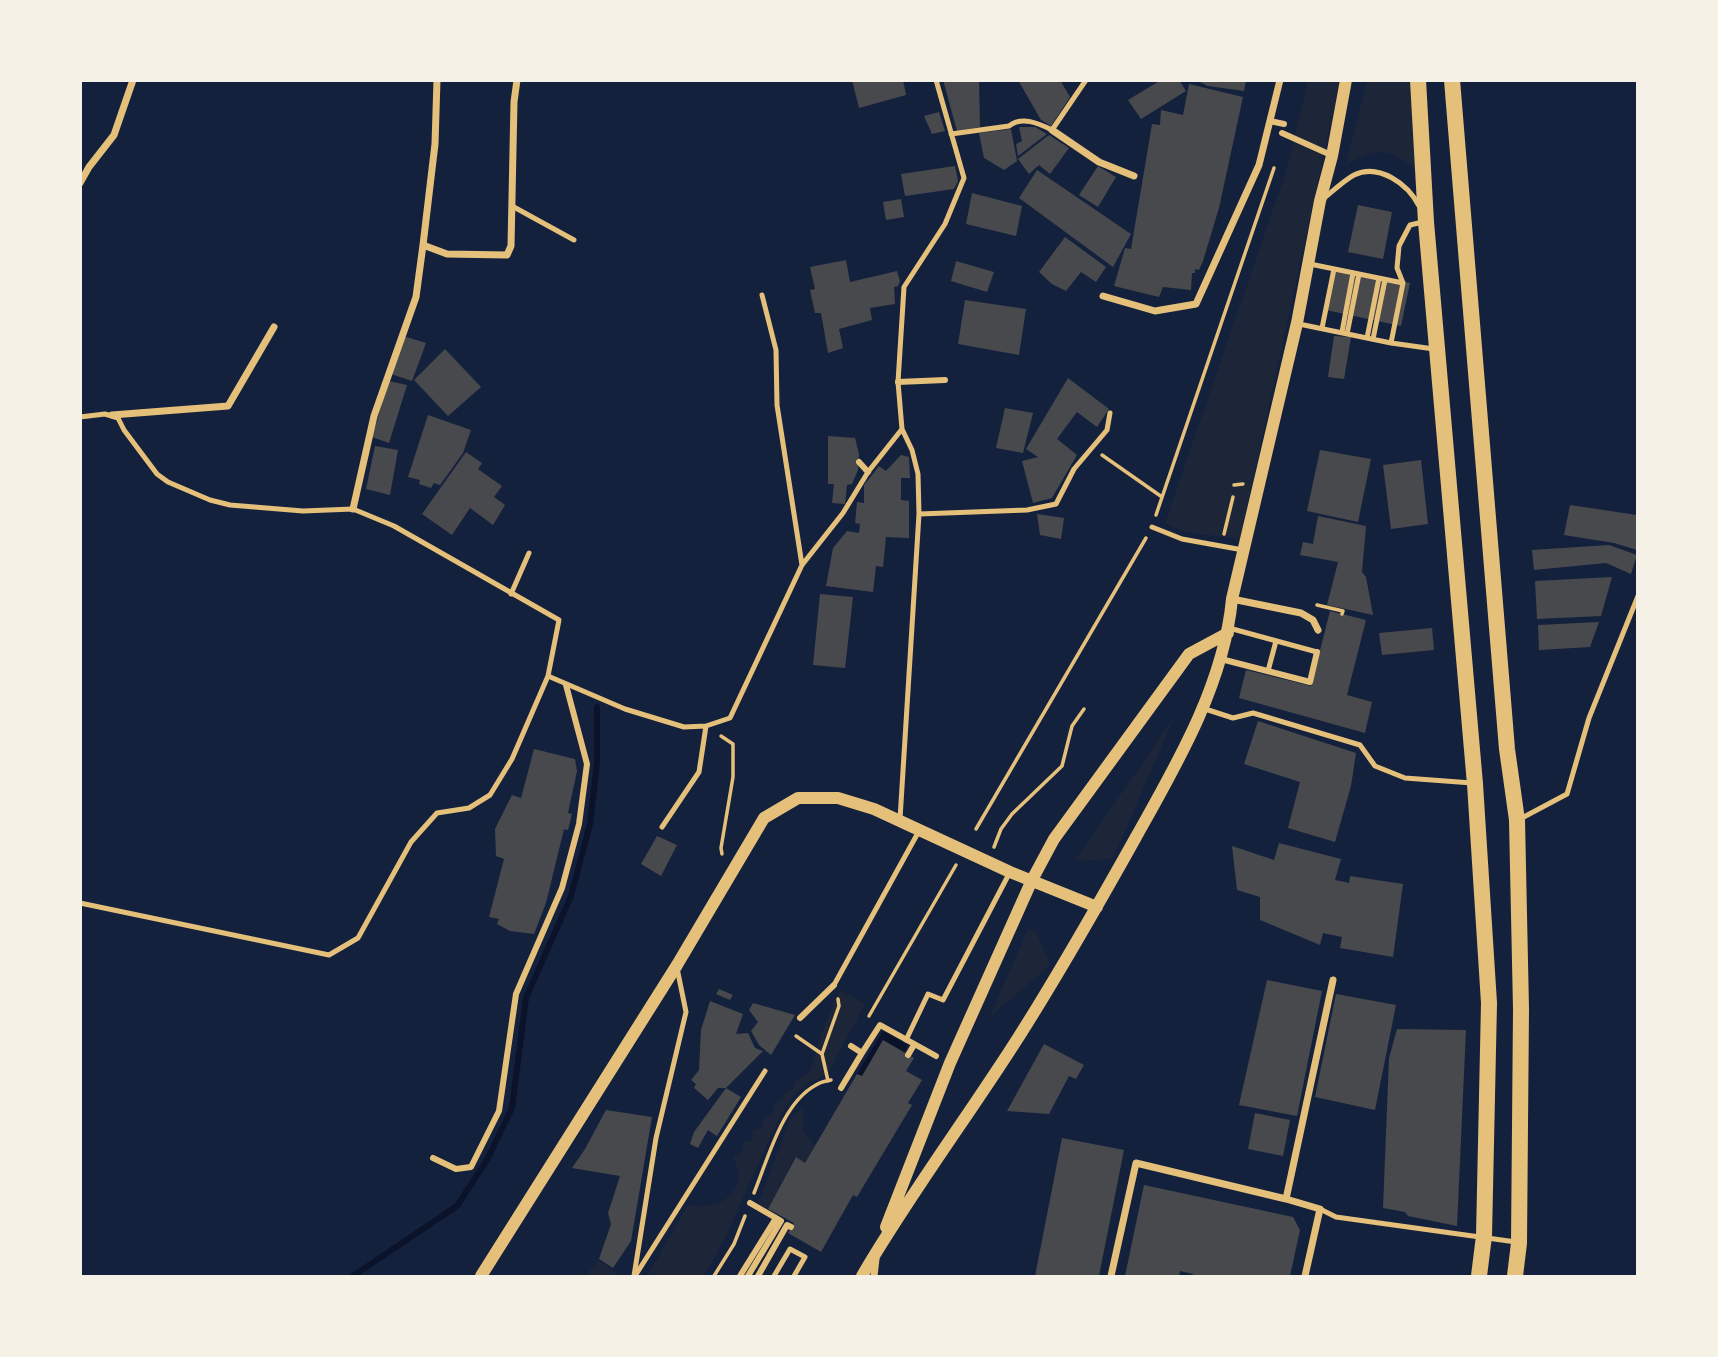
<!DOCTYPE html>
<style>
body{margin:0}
#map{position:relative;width:1718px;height:1357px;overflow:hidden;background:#14213d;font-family:"Sofia Sans Condensed",sans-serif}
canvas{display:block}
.frame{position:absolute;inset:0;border:82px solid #f6f1e7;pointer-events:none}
</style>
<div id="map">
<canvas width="1718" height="1357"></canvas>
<div class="frame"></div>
</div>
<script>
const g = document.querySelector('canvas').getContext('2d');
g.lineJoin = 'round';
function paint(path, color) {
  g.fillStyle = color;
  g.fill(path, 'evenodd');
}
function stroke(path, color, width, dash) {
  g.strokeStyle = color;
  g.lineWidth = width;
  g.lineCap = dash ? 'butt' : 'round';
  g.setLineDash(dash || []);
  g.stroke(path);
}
paint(new Path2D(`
 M1308,81H1340L1240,539L1184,532L1165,523L1286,172Z
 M1367,81H1418L1426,179C1399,154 1378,140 1345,167Z
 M1174,717L1113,859L1075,861Z
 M1028,929L1036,931L1050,965L989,1018Z
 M840,990L865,1004L827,1075L812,1081L794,1095L780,1116L724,1240L704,1276H647L688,1205C718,1212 752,1191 733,1158L742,1152L744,1142L752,1140L753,1131L762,1127L764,1117L773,1114L774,1104L782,1100L784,1093L792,1089L797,1080L810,1071L822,1032Z
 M804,1106L803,1129L815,1146L805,1163L795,1157L768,1209L758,1204L789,1122Z
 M598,1260L622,1276H586Z`), '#1d2539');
paint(new Path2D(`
 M883,1031L908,1045L904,1053L883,1041L862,1076L857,1074Z`), '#0b132b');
stroke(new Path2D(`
 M353,1276L457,1206L487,1160L512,1108L526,998L571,896L590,824L597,763V707`), '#0b132b', 6);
paint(new Path2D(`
 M852,80H903L906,95L859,108Z
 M943,80H979L980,127L957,131Z
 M1018,80H1060L1070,97L1051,126L1041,120Z
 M1161,80H1179L1186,91L1141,119L1128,100Z
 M1196,80H1246L1244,91L1208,86Z
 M1189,84L1243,97L1219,208L1203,261L1199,270L1195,269V273H1192L1191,290L1163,287L1159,297L1114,286L1125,248L1131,249L1152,124L1160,125L1161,110L1183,115Z
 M939,112L945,131L932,134L924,116Z
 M1019,127H1035L1047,134L1018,156L1016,144L1022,141Z
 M1011,129L1017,161L1004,170L984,158L979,133Z
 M1049,135L1069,148L1050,174L1039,165L1029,174L1018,159Z
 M955,166L958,181L954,189L905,196L901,174Z
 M1098,166L1116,177L1098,207L1079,195Z
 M1037,170L1131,234L1113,267L1019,198Z
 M972,193L1022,206L1016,236L966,224Z
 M901,199L904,217L886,220L883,202Z
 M1358,205L1392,212L1383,259L1348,252Z
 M1065,237L1106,267L1096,282L1081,272L1066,291L1052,284L1039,272Z
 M846,260L850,282L897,271L900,281L898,286L894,287L895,304L870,308L872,320L839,329L843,348L828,353L821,313H815L810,290L815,289L810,267Z
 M956,261L994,272L987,292L951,281Z
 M1335,268L1410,283L1401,326L1326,310Z
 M965,300L1026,309L1019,355L958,344Z
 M403,336L426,343L412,381L391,374Z
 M1334,336L1351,337L1344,379L1328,377Z
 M445,349L481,387L448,416L414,380Z
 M1068,378L1109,409L1097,427L1077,412L1057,439L1077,455L1052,498L1033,503L1022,461L1038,457L1026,449Z
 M389,381L407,385L389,443L372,437Z
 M1005,408L1033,413L1023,453L996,448Z
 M428,415L471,430L463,453L440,485L434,483L431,488L419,484L420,480L408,477Z
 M828,436L855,438L859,454L858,470L852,484L847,485L845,504L832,503L834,484H828Z
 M375,446L398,450L390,495L366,489Z
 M1320,450L1371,459L1358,522L1307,511Z
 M466,452L482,463L478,469L502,486L494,497L505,505L493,525L470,508L452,535L422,514Z
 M901,455L909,457L910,478H901V500L909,501V538L886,537L883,567L876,566L873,592L826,586L833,548L847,531L859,533L860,524L855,523L857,502L864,503V485L879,466L886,471Z
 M1421,460L1428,524L1391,529L1383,465Z
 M1570,505L1637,515V550L1614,543L1564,535Z
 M1037,514L1064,518L1061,539L1040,535Z
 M1318,516L1366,526L1362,572L1366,577L1373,615L1327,605L1338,562L1300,555L1303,542L1313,544Z
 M1609,545L1637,555L1631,574L1606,563L1534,570L1532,550Z
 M1612,577L1601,616L1537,619L1535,581Z
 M820,594L853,597L845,668L813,665Z
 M1330,611L1366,620L1347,695L1372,702L1365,733L1239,698L1246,670L1311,686Z
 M1599,622L1590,647L1539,650L1538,625Z
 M1432,628L1434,650L1382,655L1379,633Z
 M1258,721L1356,753L1351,786L1335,842L1288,828L1300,782L1244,764Z
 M534,749L575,759L577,771L568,813L572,814L568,830L564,829L546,903L534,934L510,931L497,924L499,919L489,917L504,859L496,856L495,829L512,795L521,798Z
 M657,836L677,845L661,876L641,864Z
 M1279,843L1341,859L1335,880L1349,883L1350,876L1403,884L1393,957L1340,948L1342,937L1323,933L1320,945L1260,920V897L1237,890L1232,846L1274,860Z
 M1267,980L1322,991L1297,1116L1239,1105Z
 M719,989L733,995L730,1000L716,994Z
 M1336,994L1396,1005L1375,1110L1315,1097Z
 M710,1001L743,1014L736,1034L748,1033L755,1048L763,1051L726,1088H718L708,1100L694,1088L696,1084L691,1080L699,1070L701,1030Z
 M753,1003L795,1015L771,1055L759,1045L751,1031L758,1022L749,1010Z
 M1397,1029L1466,1030L1457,1226L1408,1216L1405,1212L1383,1208L1389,1058Z
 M883,1040L914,1058L906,1071L922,1080L908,1103L912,1105L857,1197L853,1195L821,1252L788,1233L794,1223L768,1209L796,1157L805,1163L857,1074L862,1076Z
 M1044,1044L1084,1065L1076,1079L1069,1076L1049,1114L1007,1111Z
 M726,1088L741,1097L717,1136L708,1130L698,1148L690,1144L694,1132Z
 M606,1110L652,1117L631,1241L613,1268L599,1259L611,1224L608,1213L620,1176L572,1168L585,1149Z
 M1255,1113L1290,1120L1283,1156L1248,1149Z
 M1062,1138L1124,1150L1099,1276H1035Z
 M1144,1185L1293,1217L1300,1230L1290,1276H1192L1193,1274L1180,1271L1179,1276H1125Z`), '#48494c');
stroke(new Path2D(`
 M1102,455L1162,497
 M1234,485L1243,484
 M1156,515L1274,168
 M1224,534L1233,497
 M1317,605L1343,611L1342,614
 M721,736L733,744V777L721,848L722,854
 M976,829L1146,538
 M994,847L1001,829L1012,814L1062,766L1072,726L1084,709
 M869,1016L956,865
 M796,1036L822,1054
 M828,1081L822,1054L839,1006L838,999
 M754,1193C768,1159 782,1103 816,1085C820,1082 826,1081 831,1080
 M714,1276L734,1244L745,1216`), '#e5c07b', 3.5);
stroke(new Path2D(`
 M951,134L1009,126C1022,116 1038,123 1052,130L1086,80
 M1322,200C1332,192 1343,181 1354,175C1379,163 1408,184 1419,206
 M512,206L574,240
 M1310,264L1403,283
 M762,295L776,350L777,405L802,565
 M1299,324L1391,343L1434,349
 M1322,328L1334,269
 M1342,332L1353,273
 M1347,334L1359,274
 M1367,338L1379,278
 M1373,339L1385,280
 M1391,343L1403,283L1397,268L1399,246L1410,225L1423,222
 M80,417L105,414L118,418L124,430L157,474L168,482L210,500L230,505L303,511L353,509L394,526L559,620L548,676L625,709L684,727L706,726L730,718L802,565L843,513L868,472L902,429
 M919,514L1027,510L1056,504L1074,469L1107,430L1110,413
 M1152,527L1182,539L1243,550
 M511,594L529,553
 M1229,628L1317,652
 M1268,671L1276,641
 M1202,708L1233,718L1253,713L1360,745L1375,766L1405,778L1472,783
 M900,819L919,514L918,474L912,450L902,429L898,382L904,287L945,224L964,178L936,80
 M1520,819L1567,794L1589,718L1638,596
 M662,827L699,772L706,726
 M80,903L329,955L358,938L411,842L437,813L469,808L490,795L512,759L548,676
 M834,985L919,831
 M906,1040L928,994L943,1000L1010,872
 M1320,1209L1336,1217L1516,1242
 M634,1276L656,1138L686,1012L677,968
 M635,1276L765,1071
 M774,1276L790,1249L805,1257L794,1276`), '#e5c07b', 5);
stroke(new Path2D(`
 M1270,121L1284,124
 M1282,133L1331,155
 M898,382L945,380
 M859,462L868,472
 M1221,659L1310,682L1317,652
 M800,1018L834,985
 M851,1046L862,1053L880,1025L936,1056
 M908,1055L914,1045
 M841,1088L862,1053
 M433,1158L456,1169L471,1167L499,1111L516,994L562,888L579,824L587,764L566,685
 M740,1276L776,1218L750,1203
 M748,1276L781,1221L776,1218
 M758,1276L787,1225L791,1227`), '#e5c07b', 6);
stroke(new Path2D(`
 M1052,130L1099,162L1134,176
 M80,183L89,167L114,135L133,80
 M423,245L435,144L437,80
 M1103,296L1155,311L1196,304L1259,165L1280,80
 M112,415L228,406L274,327
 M353,509L374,416L416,297L423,245L447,254L507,255L511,246L514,102L517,80
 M1232,599L1301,613L1313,620L1318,630
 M874,1276L876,1259
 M1111,1276L1136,1163L1286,1199
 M1305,1276L1320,1209L1286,1199L1333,980`), '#e5c07b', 7);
stroke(new Path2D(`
 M886,1227L950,1063L1032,880L1054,839L1189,654L1228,633
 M481,1276L677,965L764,818L798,798H838L874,809L1010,872L1097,907
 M862,1276C910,1194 967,1118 1018,1038C1060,972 1098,905 1136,837C1177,764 1224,684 1232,599L1297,323L1320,201L1332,156L1346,80`), '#e5c07b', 12);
stroke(new Path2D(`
 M1418,80L1426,222L1475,784L1489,1003L1484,1236L1479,1276
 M1452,80L1507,749L1517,820L1521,1009L1519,1243L1515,1276`), '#e5c07b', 16);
</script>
